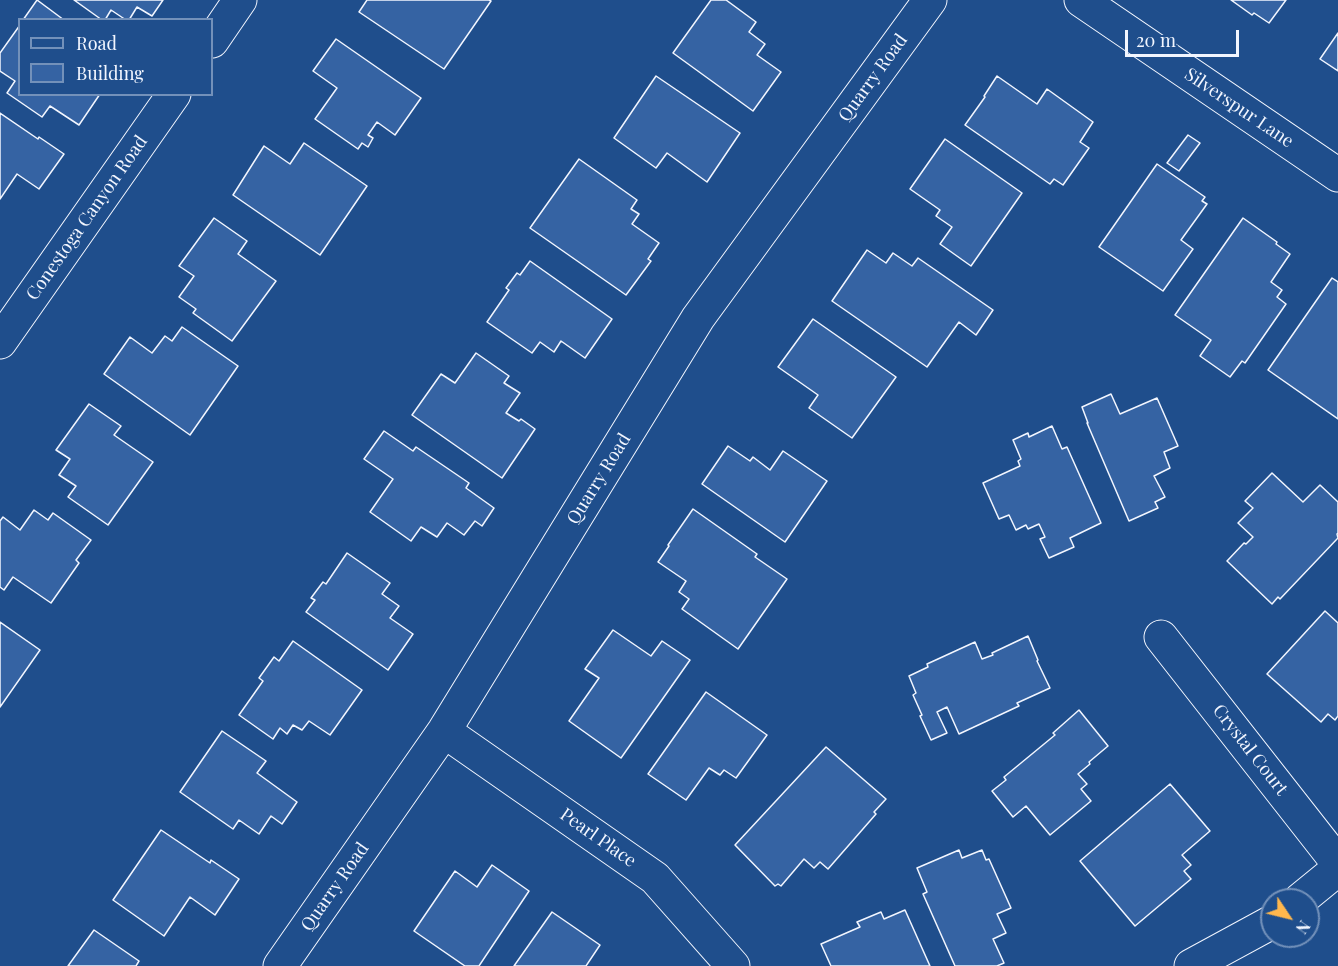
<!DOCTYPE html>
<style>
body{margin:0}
#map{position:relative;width:1338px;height:966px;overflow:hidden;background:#1f4e8c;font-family:"Playfair Display",serif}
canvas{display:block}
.legend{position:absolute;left:18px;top:18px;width:195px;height:78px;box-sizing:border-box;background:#1f4e8c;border:2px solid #7391ba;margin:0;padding:8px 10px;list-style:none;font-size:18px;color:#f2f6ff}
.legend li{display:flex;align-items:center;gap:12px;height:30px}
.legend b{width:30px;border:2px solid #7391ba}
.north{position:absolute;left:1260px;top:888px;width:60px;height:60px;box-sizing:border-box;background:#1f4e8c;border:2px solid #7391ba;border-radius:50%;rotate:125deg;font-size:16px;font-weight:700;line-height:24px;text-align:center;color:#f2f6ff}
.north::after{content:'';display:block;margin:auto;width:21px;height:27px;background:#ffb74d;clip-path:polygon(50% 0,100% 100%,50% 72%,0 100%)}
.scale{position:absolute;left:1125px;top:30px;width:114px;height:27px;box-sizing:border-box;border:3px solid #f2f6ff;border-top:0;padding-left:8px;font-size:18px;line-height:21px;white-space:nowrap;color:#f2f6ff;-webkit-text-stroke:4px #1f4e8c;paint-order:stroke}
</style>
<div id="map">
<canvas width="1338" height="966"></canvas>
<ul class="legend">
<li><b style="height:8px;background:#1f4e8c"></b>Road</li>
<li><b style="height:16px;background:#3563a3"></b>Building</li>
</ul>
<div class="north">N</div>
<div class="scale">20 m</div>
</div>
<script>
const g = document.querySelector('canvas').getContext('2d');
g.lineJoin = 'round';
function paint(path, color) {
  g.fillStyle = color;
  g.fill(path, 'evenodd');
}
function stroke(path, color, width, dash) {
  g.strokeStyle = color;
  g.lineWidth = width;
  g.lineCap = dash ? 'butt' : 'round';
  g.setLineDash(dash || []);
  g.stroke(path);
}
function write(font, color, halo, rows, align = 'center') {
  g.font = font + ' "Playfair Display",serif';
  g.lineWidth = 4.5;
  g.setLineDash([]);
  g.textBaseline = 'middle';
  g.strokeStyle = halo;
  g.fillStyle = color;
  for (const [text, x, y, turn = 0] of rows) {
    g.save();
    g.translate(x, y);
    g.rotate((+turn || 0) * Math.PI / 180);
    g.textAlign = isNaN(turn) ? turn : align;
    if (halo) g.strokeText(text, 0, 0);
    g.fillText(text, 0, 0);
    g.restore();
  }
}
const building = new Path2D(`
 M37,0L64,20H23Z
 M74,0H163L152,16L137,7L129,20H126L111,10L105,20H102Z
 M367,0H489L491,1L444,69L359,12Z
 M711,0H726L756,22L749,32L765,44L757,55L781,72L753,111L673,53Z
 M1231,0H1286L1269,23L1254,13L1252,15Z
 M20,25V94H100L79,125L50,106L42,117L7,93L15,81L0,71V53Z
 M1338,33V71L1320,59Z
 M336,39L421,98L395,135L377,122L368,135L373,138L368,147L362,143L358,149L315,119L337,88L313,71Z
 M656,76L740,133L707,182L667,153L656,168L614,138Z
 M997,76L1037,104L1047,89L1093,122L1080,142L1089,148L1063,185L1054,179L1050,184L965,125L985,97L984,96Z
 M0,113L38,139L39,137L64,154L39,189L17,174L0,199Z
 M1188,135L1200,143L1179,171L1167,163Z
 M945,139L1022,193L971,266L940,244L952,227L936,216L940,210L910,189Z
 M304,143L367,186L320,255L233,195L264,146L290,164Z
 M579,159L637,200L631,209L639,214L632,224L659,243L648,259L651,261L626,295L530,228Z
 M1157,164L1205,197L1202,201L1207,204L1181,240L1193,249L1163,291L1099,247Z
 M214,218L247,241L238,254L276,281L232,341L193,313L196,309L179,297L194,276L179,266Z
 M1243,218L1277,242L1276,244L1290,254L1271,282L1282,290L1277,297L1286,304L1245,363L1242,361L1230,377L1200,356L1211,340L1175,315Z
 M867,250L886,263L893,253L912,266L918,258L993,310L976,335L959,322L927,367L832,301Z
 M530,261L612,319L585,358L561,341L554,352L540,342L532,353L487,322L509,290L506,288L517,273L520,275Z
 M1332,278L1338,282V419L1268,370Z
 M813,319L896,377L852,438L809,408L818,395L778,367Z
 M182,327L238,366L190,435L104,374L130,337L152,353L165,336L172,341Z
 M476,353L509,376L504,383L520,393L506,413L519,421L521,419L535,429L502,478L412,415L441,374L455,383Z
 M1111,394L1120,414L1157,398L1178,446L1164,452L1170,468L1154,476L1165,497L1155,502L1158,508L1129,521L1087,423H1088L1082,407Z
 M89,404L121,426L114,435L153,462L108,525L68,497L76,486L59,475L70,459L56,450Z
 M1052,426L1062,449L1067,447L1101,523L1070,538L1074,547L1049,558L1040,539L1045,537L1039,524L1028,529L1026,525L1016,530L1009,515L999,519L983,483L1020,466L1018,461L1021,459L1013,440L1028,433L1029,437Z
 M384,431L413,451L416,447L469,483L466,488L494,508L482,526L475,521L464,535L447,523L437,537L421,527L411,541L370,512L393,479L364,459Z
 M728,446L750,461L753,457L770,470L783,451L827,481L785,542L702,484Z
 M1272,473L1303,502L1320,485L1338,502V533L1337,534L1338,538L1280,599L1278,597L1272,604L1227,561L1244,543L1246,544L1253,537L1238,523L1253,508L1245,501Z
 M693,509L757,554L755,557L787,579L738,649L682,609L689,599L679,592L686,581L658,562L669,546L668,545Z
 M34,510L48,520L53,513L91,540L76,560L79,563L51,603L13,577L4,590L0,587V521L3,517L20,530Z
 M347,553L390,583L382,594L399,606L390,618L413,634L388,670L306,612L315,600L311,598L323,582L326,584Z
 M1325,611L1338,623V716L1335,720L1328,714L1321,722L1267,674Z
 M0,622L40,650L0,707Z
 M613,630L651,656L662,641L690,660L621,758L569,721L599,678L585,669Z
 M1028,636L1038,660L1037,661L1050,688L1017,703L1019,706L959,734L947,707L937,712L947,733L931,740L920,716L922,715L913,695L916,693L909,676L928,667L927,664L975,642L982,659L993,655L992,653Z
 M293,641L362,690L330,735L309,721L302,730L293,725L287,734L280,728L273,739L239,715L263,681L259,678L274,657L279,661Z
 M706,692L767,735L736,778L724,770L720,775L709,768L686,800L648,774Z
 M1079,710L1108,746L1089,762L1090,764L1078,774L1087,784L1081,789L1091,801L1050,835L1026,806L1013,817L992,791L1006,780L1004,777L1055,735L1053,733Z
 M222,731L266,761L257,773L297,802L282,824L271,816L259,834L239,820L233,829L180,792Z
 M826,747L886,799L874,812L876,814L828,869L820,862L814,868L804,859L781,886L778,884L775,886L735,845Z
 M1170,784L1210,831L1182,855L1191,865L1184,871L1191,879L1135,926L1080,861Z
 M161,830L210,863L211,860L239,879L215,915L190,897L164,936L113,900Z
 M959,850L962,858L982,850L986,860L989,859L1011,908L997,914L1006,933L993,939L1004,963L997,966H955L923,894L927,892L917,868Z
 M492,865L529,891L479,966H465L414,931L455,871L477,887Z
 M905,910L930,966H831L821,944L860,927L857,922L881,912L884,919Z
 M552,912L600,945L586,966H514Z
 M94,930L139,961L136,966H68Z`);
paint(building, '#3563a3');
stroke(building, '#f2f6ff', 1.5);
const minor = new Path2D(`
 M1081,0L1338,175
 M212,41L240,0
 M0,342L174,94
 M1161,637L1338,863
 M444,731L655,878L733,966
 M1300,900L1338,869
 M280,966L444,731L698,318L930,0
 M1191,966L1272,922`);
stroke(minor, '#f2f6ff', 35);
stroke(minor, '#1f4e8c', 33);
write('18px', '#f2f6ff', '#1f4e8c', [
 ["Quarry Road",873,78,-54],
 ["Silverspur Lane",1239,108,34],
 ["Conestoga Canyon Road",87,218,-55],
 ["Quarry Road",599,479,-58],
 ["Crystal Court",1250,750,52],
 ["Pearl Place",598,838,35],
 ["Quarry Road",335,887,-55]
]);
</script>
